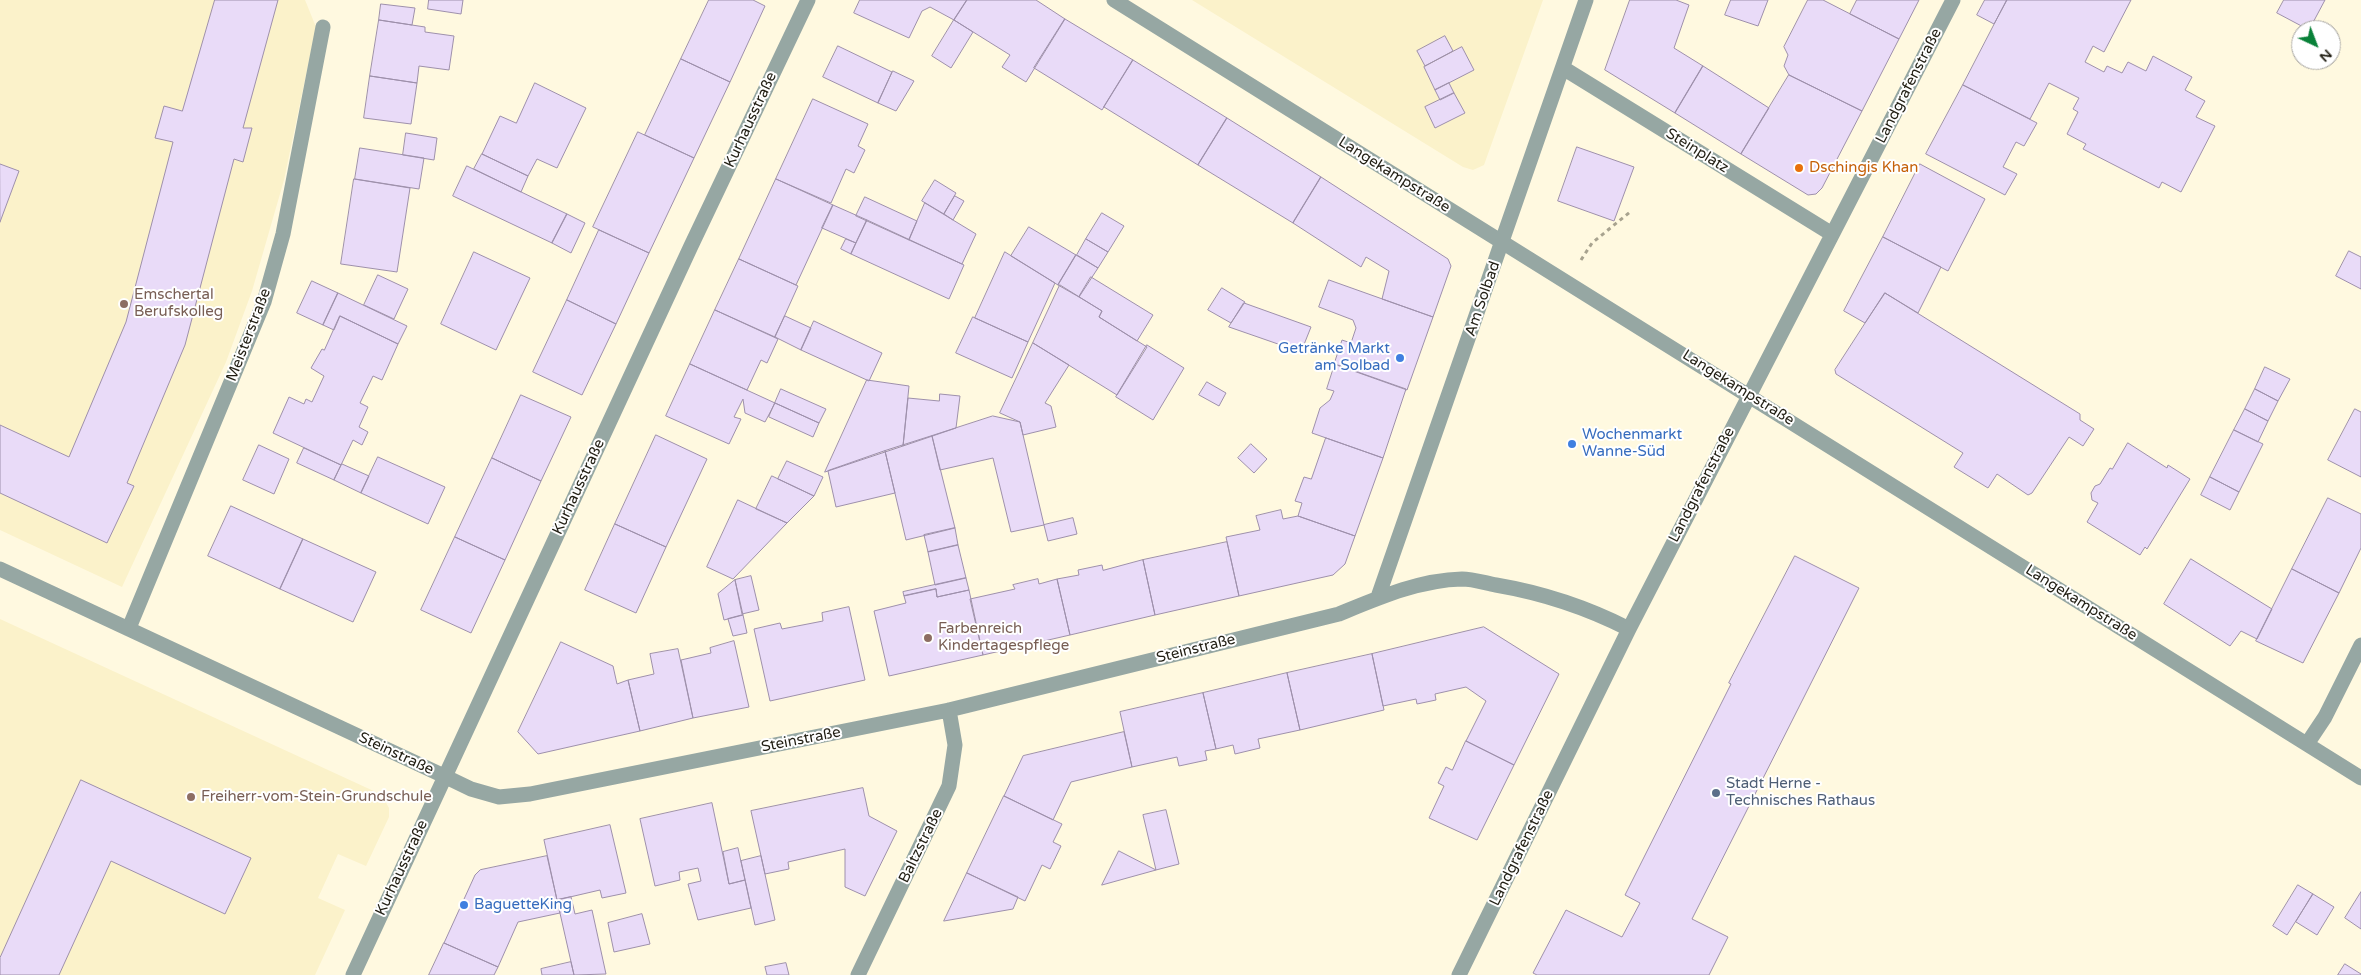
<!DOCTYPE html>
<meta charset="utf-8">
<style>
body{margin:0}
#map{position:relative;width:2361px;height:975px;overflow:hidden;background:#fff9e0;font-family:"Varela Round",sans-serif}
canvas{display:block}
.north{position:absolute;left:2291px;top:20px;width:50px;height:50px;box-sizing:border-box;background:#fff;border:1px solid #a7a5a1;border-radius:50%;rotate:137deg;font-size:14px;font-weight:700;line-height:20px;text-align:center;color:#221f14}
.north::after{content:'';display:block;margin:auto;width:18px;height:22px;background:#098139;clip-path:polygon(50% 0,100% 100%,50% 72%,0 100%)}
</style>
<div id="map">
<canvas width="2361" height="975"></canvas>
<div class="north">N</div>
</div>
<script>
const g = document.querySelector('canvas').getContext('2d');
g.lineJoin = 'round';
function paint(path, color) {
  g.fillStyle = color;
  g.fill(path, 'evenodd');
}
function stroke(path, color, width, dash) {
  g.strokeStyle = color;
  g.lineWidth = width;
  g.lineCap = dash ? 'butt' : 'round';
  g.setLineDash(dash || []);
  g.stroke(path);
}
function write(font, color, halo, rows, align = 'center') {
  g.font = font + ' "Varela Round",sans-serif';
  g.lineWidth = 4;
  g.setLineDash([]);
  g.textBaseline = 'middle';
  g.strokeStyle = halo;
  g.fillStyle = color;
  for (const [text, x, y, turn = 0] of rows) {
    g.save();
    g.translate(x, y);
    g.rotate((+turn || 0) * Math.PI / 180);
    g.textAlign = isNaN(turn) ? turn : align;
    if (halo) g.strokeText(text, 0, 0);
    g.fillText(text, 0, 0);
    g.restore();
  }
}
paint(new Path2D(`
 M0,0H305L316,27L284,180L252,291L226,362L122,587L0,530Z
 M1192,0H1543L1484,165L1473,170L1463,167Z
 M0,619L378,793L385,801L389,808V817L366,866L338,854L318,898L345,910L315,975H0Z`), '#fbf2ca');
const building = new Path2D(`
 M215,0H278L243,128H252L243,162L234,159L185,345L127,483L134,486L107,543L0,493V425L69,457L126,322L173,142L155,138L164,106L182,111Z
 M429,0H463L461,14L428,9Z
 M709,0H753L765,6L730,82L681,59Z
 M860,0H967L954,20L930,7L922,11L909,38L854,13Z
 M967,0H1036L1065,19L1026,82L1002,67L1010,55L954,20Z
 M1630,0H1676L1689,5L1674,48L1703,66L1675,113L1605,70Z
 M1731,0H1768L1758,26L1725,15Z
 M1808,0H1823L1899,39L1862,111L1789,75L1784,66L1788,55L1784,47Z
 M1857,0H1919L1899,39L1850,14Z
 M1985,0H2007L1994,24L1977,15Z
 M2007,0H2131L2104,52L2093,46L2085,62L2104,72L2107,66L2122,73L2128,62L2146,71L2153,56L2192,77L2185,90L2205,101L2196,117L2215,126L2181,192L2162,182L2159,188L2083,149L2086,144L2067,134L2078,112L2073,109L2079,98L2049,83L2030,119L1963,85Z
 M2284,0H2325L2309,30L2277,13Z
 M381,4L415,8L412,25L379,20Z
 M1065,19L1133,60L1102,110L1034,68Z
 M379,20L425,27V32L454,36L449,70L419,66L417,83L370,76Z
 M954,20L973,32L951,68L932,56Z
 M1445,36L1453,51L1425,66L1417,51Z
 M838,46L892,72L878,103L823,77Z
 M1462,47L1474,70L1435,90L1424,67Z
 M681,59L730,82L694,158L645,135Z
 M1133,60L1227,118L1198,165L1104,107Z
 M1703,66L1769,108L1741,154L1675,113Z
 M893,71L914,81L896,111L878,103Z
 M1789,75L1862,111L1822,188L1816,194L1808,195L1741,154Z
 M370,76L417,83L411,124L364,118Z
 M535,83L586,108L557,168L537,159L528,176L482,154L500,116L516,123Z
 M1449,83L1454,93L1440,100L1435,90Z
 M1963,85L2037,123L2024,146L2016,142L2003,167L2017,174L2005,195L1926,154Z
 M1454,93L1465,113L1435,128L1425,107Z
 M813,99L868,124L858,146L865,150L854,173L846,169L831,203L776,179Z
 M1227,118L1321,177L1293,223L1198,165Z
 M638,132L694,158L649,253L593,227Z
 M406,133L437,138L434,160L403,155Z
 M1577,147L1634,167L1614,221L1558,201Z
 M360,148L424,158L419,189L355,179Z
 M482,154L528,176L521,192L474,169Z
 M0,164L19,171L0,222Z
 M1920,164L1985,199L1948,271L1883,237Z
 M467,166L567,214L552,243L453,196Z
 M1321,177L1448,259L1451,266L1433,317L1382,299L1389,271L1366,257L1361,267L1293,223Z
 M354,179L410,188L397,272L341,264Z
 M776,179L833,205L796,285L739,259Z
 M935,180L956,193L944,214L922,201Z
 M955,196L964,201L953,220L944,214Z
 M865,197L917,221L909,240L856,216Z
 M925,203L976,234L962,264L909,240Z
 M833,205L867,220L856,243L822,228Z
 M1102,213L1124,226L1108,252L1086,239Z
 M567,214L585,223L571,253L552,243Z
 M867,220L964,265L949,299L851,254Z
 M1029,227L1076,255L1058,285L1011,256Z
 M599,230L649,253L616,324L567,300Z
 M1883,237L1941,267L1918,313L1885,293L1865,323L1844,311Z
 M846,239L856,243L851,254L841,249Z
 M1086,239L1108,252L1098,268L1077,255Z
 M2349,251L2361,257V289L2336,276Z
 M474,252L530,278L496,350L441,324Z
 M1005,252L1055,283L1028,342L975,318Z
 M1076,255L1098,268L1079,297L1058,285Z
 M739,259L798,286L775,337L715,310Z
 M378,275L408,289L394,319L364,305Z
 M1091,277L1153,315L1137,341L1099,317L1102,311L1079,297Z
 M1329,280L1433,317L1407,390L1334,364L1342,340L1351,343L1356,328L1353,320L1319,307Z
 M312,281L338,293L323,325L297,313Z
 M1060,285L1102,311L1099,317L1147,347L1117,395L1033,343Z
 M1222,288L1245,302L1231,323L1208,310Z
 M338,293L407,326L398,344L340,316L334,330L323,325Z
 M1885,293L2080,414V420L2094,429L2083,446L2069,437L2032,493L2028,495L1997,474L1988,488L1954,467L1963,453L1836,374L1835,370Z
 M567,300L616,324L582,395L533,372Z
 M1244,303L1311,327L1301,352L1229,327Z
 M715,310L778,339L767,363L761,360L747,390L690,364Z
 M340,316L398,344L382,380L373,376L360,403L368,407L359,427L368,432L362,445L353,440L341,465L273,433L289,397L304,404L306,399L312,402L324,376L311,368L322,349L324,350Z
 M785,316L811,328L801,350L775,337Z
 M973,317L1028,342L1012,378L956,353Z
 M814,321L882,353L869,381L801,350Z
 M1033,343L1069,365L1045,403L1051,406L1056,427L1023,435L1020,422L1000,413Z
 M1147,345L1184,368L1153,420L1116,397Z
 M690,364L775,403L765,422L745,413L743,399L734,417L741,419L729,444L666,416Z
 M1335,364L1406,389L1383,458L1312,433L1320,408L1330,400L1334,391L1327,389Z
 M2265,367L2290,379L2278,401L2255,389Z
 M867,380L909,386L903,446L825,472Z
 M1207,382L1226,393L1219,406L1199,395Z
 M781,389L826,409L819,423L775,403Z
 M2255,389L2278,401L2268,421L2245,409Z
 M940,394L960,396L956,428L903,446L908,398L939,401Z
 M521,395L571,417L541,481L492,458Z
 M775,403L819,423L813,437L769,417Z
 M2245,409L2268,421L2258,442L2234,430Z
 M2355,409L2361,412V477L2328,460Z
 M993,416L1020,422L1044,525L1011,532L993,458L940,470L932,436Z
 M2234,430L2263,444L2239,492L2210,477Z
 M656,435L707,459L666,547L615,524Z
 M932,436L955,528L906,540L885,451Z
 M1326,438L1383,458L1355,536L1298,516L1302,503L1295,501L1304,477L1311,479Z
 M2128,443L2167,468L2168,465L2190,479L2147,549L2145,547L2140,555L2087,522L2098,503L2092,500L2091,493L2095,486L2100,484L2110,468L2112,469Z
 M1251,444L1267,459L1254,473L1238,458Z
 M259,445L289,459L274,494L243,480Z
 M304,448L341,465L334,480L297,463Z
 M885,451L895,493L836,507L828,471Z
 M378,457L445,487L428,524L361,493Z
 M492,458L541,481L505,560L455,537Z
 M787,461L823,477L814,496L778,479Z
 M342,464L369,476L361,493L334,480Z
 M772,476L814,496L787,523L756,509Z
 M2210,477L2239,492L2230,510L2201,495Z
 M2328,498L2361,514V548L2339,593L2292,569Z
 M738,500L787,523L733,579L707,567Z
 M231,506L303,539L280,589L208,556Z
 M1281,510L1283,519L1298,516L1355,536L1345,564L1333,575L1239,596L1226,537L1260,530L1256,516Z
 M1073,518L1077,534L1048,541L1044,525Z
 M615,524L666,547L636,613L585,590Z
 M955,528L958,545L928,552L924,535Z
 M455,537L505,560L471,633L421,610Z
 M303,539L376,572L353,622L280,589Z
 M1227,542L1239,596L1155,615L1143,560Z
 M958,545L966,578L935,585L928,552Z
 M1795,556L1859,588L1692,919L1728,937L1709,975H1537L1533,973L1566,910L1622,937L1640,903L1625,895L1731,684L1729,683Z
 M2191,559L2272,609L2257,639L2241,631L2230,646L2164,604Z
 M1143,560L1155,615L1070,635L1057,579L1079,575L1078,570L1102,565L1103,570Z
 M2292,569L2339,593L2303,663L2256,641Z
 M751,576L759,610L742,614L735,580Z
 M966,578L969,590L937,597L936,589L904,596L903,592Z
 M1038,579L1039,584L1057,579L1070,635L983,655L970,599L1015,589L1013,585Z
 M735,580L743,615L724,620L718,594Z
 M936,589L937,597L969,590L983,655L889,676L874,611L906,603L904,596Z
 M849,607L865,680L770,701L754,629L780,623L782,629L823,621L822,613Z
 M743,615L747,633L733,636L728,619Z
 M1484,627L1559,674L1514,765L1466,741L1486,701L1466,687L1435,694L1436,700L1417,704L1416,699L1383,706L1372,654Z
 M734,641L749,707L693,718L681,660L711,653L710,648Z
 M561,642L613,666L617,684L628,680L640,731L538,754L518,732Z
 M678,649L693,718L640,731L628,680L654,674L650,654Z
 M1372,654L1384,710L1300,730L1287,673Z
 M1287,673L1300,730L1258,739L1260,748L1235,754L1233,745L1216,749L1203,693Z
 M1203,693L1216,749L1205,751L1207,760L1179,766L1177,757L1132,767L1120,712Z
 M1124,732L1132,767L1071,782L1053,820L1004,796L1023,756Z
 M1466,741L1514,765L1477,840L1429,818L1444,786L1438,783L1446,767L1452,770Z
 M81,780L251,858L225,914L111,861L59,975H0V958Z
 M863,788L869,816L897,831L865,896L845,887V849L788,862L789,869L765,874L751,811Z
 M1004,796L1062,824L1053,842L1061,846L1050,869L1042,865L1025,901L967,873Z
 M712,803L729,884L745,880L751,908L698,920L688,884L701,881L698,868L679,872L680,880L655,886L640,819Z
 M1166,810L1179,864L1156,870L1143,815Z
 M610,825L626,893L602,898L600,890L557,900L544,840Z
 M738,848L745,880L729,884L723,852Z
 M1119,851L1156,870L1102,885Z
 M547,856L560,913L518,922L498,967L444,943L475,875L480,870Z
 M761,856L775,920L755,925L741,861Z
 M967,873L1018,897L1013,909L944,921Z
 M2298,885L2313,894L2287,935L2273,926Z
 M2361,892V929L2345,918Z
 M2313,894L2334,907L2317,935L2296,922Z
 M571,897L575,914L592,910L606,974L574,975L557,900Z
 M642,914L650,944L614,952L608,923Z
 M444,943L498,967L494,975H429Z
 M571,962L574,975H542L541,969Z
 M786,963L789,975H767L765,967Z
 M2345,964L2361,974V975H2338Z`);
paint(building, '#e9dbf8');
stroke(building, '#9e90ab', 1);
stroke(new Path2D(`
 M1581,260L1592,243L1630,212`), '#a8a38f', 3, [4, 4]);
stroke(new Path2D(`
 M1114,0L2361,778
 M1563,68L1832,234
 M0,569L444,776L471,789L499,797L530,794L949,710L1339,614C1378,598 1419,580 1462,579C1473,579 1485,583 1496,585C1543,593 1586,607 1629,629
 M1378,597L1586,0
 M129,628L264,302L283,234L323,27
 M2307,744L2325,717L2361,645
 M353,975L691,246L808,0
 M858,975L949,786L955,745L949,710
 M1459,975L1629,629L1953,0`), '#96a7a3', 15);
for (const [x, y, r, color] of [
 [1799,168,5,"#e8710a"],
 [124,304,5,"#8d6e63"],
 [1400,358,5,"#3f7fe0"],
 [1572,444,5,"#3f7fe0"],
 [928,638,5,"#8d6e63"],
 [1716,793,5,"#5c6f8a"],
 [191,797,5,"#8d6e63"],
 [464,905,5,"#3f7fe0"]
]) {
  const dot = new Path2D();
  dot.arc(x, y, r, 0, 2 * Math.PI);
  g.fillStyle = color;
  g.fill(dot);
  stroke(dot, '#fff', 2);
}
write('15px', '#221f14', '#fff', [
 ["Landgrafenstraße",1909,86,-63],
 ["Kurhausstraße",751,120,-65],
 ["Steinplatz",1697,151,32],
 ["Langekampstraße",1394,175,32],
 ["Am Solbad",1483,299,-71],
 ["Meisterstraße",249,335,-69],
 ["Langekampstraße",1738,388,32],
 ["Landgrafenstraße",1702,485,-63],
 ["Kurhausstraße",579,487,-65],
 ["Langekampstraße",2081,603,32],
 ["Steinstraße",1196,649,-14],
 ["Steinstraße",801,740,-11],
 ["Steinstraße",396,754,25],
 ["Baltzstraße",921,846,-64],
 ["Landgrafenstraße",1522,848,-64],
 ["Kurhausstraße",402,868,-65]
]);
write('15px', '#c56008', '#fff', [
 ["Dschingis Khan",1809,168]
], 'left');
write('15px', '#785e54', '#fff', [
 ["Emschertal",134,295],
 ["Berufskolleg",134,312],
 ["Farbenreich",938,629],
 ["Kindertagespflege",938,646],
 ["Freiherr-vom-Stein-Grundschule",201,797]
], 'left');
write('15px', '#366cbe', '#fff', [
 ["Getränke Markt",1390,349,"right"],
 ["am Solbad",1390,366,"right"],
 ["Wochenmarkt",1582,435],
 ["Wanne-Süd",1582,452],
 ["BaguetteKing",474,905]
], 'left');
write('15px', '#4e5e75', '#fff', [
 ["Stadt Herne -",1726,784],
 ["Technisches Rathaus",1726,801]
], 'left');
</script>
